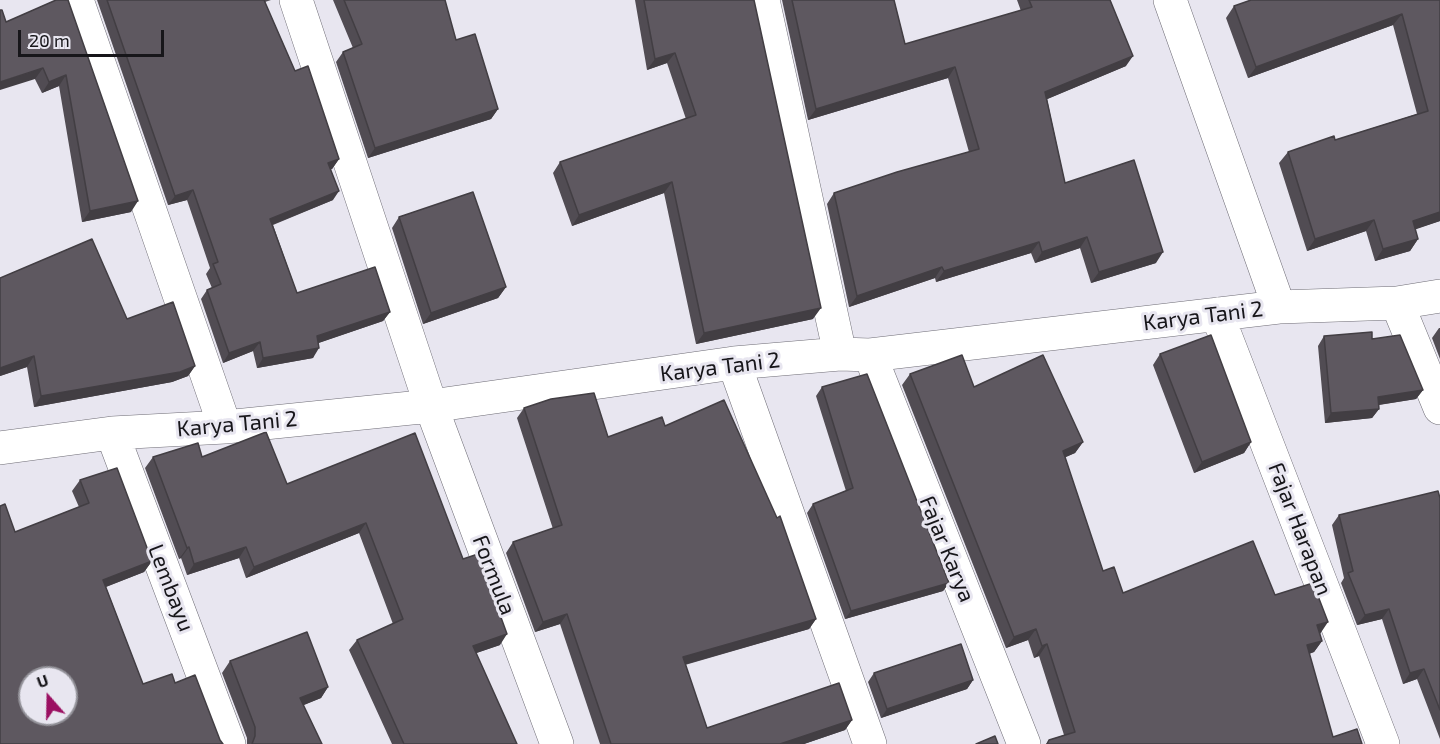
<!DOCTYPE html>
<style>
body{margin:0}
#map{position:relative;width:1440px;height:744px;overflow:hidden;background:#e8e6f0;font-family:"Exo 2",sans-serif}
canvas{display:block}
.north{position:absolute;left:18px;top:666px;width:60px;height:60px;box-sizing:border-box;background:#e8e6f0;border:2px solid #94939a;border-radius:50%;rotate:340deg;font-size:16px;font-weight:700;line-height:24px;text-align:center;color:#17161a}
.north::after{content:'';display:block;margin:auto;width:21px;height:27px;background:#9b1062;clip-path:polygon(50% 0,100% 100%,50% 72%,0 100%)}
.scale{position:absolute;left:18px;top:30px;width:146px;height:27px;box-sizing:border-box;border:3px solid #17161a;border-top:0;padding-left:8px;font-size:18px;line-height:21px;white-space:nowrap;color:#17161a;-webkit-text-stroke:4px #e8e6f0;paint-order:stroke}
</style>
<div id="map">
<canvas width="1440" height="744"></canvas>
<div class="north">U</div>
<div class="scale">20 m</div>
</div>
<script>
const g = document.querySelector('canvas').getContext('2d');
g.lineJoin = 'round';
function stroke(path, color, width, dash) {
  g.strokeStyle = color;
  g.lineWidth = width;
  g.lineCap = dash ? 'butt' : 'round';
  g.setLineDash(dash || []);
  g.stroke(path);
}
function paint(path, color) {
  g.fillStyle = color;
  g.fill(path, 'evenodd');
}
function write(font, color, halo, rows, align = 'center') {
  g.font = font + ' "Exo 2",sans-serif';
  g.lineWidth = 6;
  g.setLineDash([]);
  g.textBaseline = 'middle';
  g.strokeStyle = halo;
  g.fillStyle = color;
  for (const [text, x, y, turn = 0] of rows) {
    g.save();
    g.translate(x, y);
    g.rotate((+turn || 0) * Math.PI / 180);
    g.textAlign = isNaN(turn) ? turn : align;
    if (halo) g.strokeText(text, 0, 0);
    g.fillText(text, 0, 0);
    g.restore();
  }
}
const minor = new Path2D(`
 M77,0L225,427
 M296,0L431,406L557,744
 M763,0L840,354
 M1170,0L1279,307
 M1397,303L1440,408
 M1217,314L1383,744
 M870,355L1024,744
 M734,363L870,744
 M112,433L229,744
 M0,448L112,433L225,427L431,406L734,363L840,354L870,355L1279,307L1397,303L1440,296`);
stroke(minor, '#6e6c75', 34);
stroke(minor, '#fff', 33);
paint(new Path2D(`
 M56,0L131,212L82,222L59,86L42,93L6,22Z
 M97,0H271L265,2L295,71L339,159L332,169H331L333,200L273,225L297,293L390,312L383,321L318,343L313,358L257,368L253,351L223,363L201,299L207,290L212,288L206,274L210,268L187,200L168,205Z
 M333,0H445L456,40L498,109L491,119L368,158L336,62L343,52L353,48Z
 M635,0H754L813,319L696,344L664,193L572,226L553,173L560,162L686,119L667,63L647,70Z
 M782,0H894L905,44L1021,11L1017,0H1110L1126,66L1047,99L1065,183L1156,263L1091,283L1080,248L1035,263L1031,253L936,282L935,278L849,307L827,204L834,193L969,152L948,78L808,120Z
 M1440,0V221L1415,229L1418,239L1410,251L1375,261L1366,231L1307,251L1279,163L1288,152L1335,140L1417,114L1393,25L1248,78L1226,18L1234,6Z
 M399,217L506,287L498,298L423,324L392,228Z
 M0,278L127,319L195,366L188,376L172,382L34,407L27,367L0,376Z
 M1439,328H1440V359L1432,338Z
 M1324,336L1372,339L1423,390L1416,399L1379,405V409L1372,418L1325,423L1318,346Z
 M1160,354L1251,442L1244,453L1194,473L1153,365Z
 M910,374L974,387L1083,442L1075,453L1065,457L1103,571L1123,593L1275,595L1320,634L1322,641L1314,652L1309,654L1333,737L1362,744H1046L1049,740L1064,735L1039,656L1034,658L1028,640L1006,648L902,385Z
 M822,387L949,583L943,591L845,619L807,513L813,504L846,491L816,396Z
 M524,408L608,437L665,426L816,619L809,629L685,665L707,728L852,720L845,730L804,744H600L560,624L535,632L506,553L513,542L553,529L517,418Z
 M153,457H202L287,484L463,559L500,645L476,653L517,744H392L349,650L357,640L393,624L359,533L246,578L239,558L187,575L181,558L179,559L145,468Z
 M80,480L152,561L144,572L106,587L143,684L175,683L220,740L0,744L15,532L79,507L72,491Z
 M1440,498V739L1417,679L1403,684L1382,619L1357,625L1341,583L1344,578L1332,525L1339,515Z
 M230,661L328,687L321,698L303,705L322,744H247V738L222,673Z
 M874,673L973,680L967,689L881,718L868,682Z`), '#514c53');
paint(new Path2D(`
 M1402,14L1393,25L1248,78L1256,67Z
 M675,53L667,63L647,70L655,59Z
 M1133,56L1126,66L1038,103L1045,92Z
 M955,67L948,78L808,120L816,109Z
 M43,68L35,79L0,90V82Z
 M66,75L59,86L42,93L49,82Z
 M498,109L491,119L368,158L375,148Z
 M339,159L332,169L322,172L328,163Z
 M672,182L664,193L572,226L579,215Z
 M193,190L187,200L168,205L175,196Z
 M339,191L333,200L264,228L270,219Z
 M138,201L131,212L82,222L90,211Z
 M1440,212V221L1405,233L1413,221Z
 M1374,220L1366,231L1307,251L1315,239Z
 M1087,237L1080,248L1035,263L1042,252Z
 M1418,239L1410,251L1375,261L1383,249Z
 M1039,242L1031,253L936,282L944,271Z
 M1163,252L1156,263L1091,283L1099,272Z
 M942,267L935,278L849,307L857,296Z
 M506,287L498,298L423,324L431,313Z
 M821,308L813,319L696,344L704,333Z
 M390,312L383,321L310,346L317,336Z
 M260,342L253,351L223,363L229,353Z
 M319,348L313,358L257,368L263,358Z
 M34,356L27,367L0,376V368Z
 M195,366L188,376L172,382L34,407L41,396Z
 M1423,390L1416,399L1371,406L1378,397Z
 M1379,409L1372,418L1325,423L1331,413Z
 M1083,442L1075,453L1055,462L1063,451Z
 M1251,442L1244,453L1194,473L1202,462Z
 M366,523L359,533L246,578L254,567Z
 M189,547L181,558L179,559L187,548Z
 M246,547L239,558L187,575L194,564Z
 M152,561L144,572L95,591L103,580Z
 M949,583L943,591L845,619L851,611Z
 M1389,609L1382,619L1357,625L1365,615Z
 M567,614L560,624L535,632L543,622Z
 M816,619L809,629L676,667L683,657Z
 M1328,622L1320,634L1309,637L1317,625Z
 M1036,629L1028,640L1006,648L1014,637Z
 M507,634L500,645L465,657L473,646Z
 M1322,641L1314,652L1299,657L1307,645Z
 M1047,644L1039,656L1034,658L1042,646Z
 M1424,669L1417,679L1403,684L1410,673Z
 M973,680L967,689L881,718L887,709Z
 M328,687L321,698L292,710L300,698Z
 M852,720L845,730L804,744H780Z`), '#423e43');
const building = new Path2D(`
 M56,0H68L138,201L90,211L66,75L49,82L43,68L0,82V10H2L6,22Z
 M107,0H264L295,71L308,66L339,159L328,163L339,191L270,219L297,293L375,267L390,312L317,336L319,348L263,358L260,342L229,353L207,290L221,284L213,264L218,262L193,190L175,196Z
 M344,0H445L456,40L475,34L498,109L375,148L343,52L362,44Z
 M644,0H754L821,308L704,333L672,182L579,215L560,162L696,115L675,53L655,59Z
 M792,0H894L905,44L1032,7L1029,0H1110L1133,56L1045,92L1065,183L1134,160L1163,252L1099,272L1087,237L1042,252L1039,242L944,271L942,267L857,296L834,193L897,172L979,149L955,67L816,109Z
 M1251,0H1440V212L1413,221L1418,239L1383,249L1374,220L1315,239L1288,152L1334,136L1335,140L1428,111L1402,14L1256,67L1234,6Z
 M473,192L506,287L431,313L399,217Z
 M92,239L127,319L173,302L195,366L180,372L41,396L34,356L0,368V278Z
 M1372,332V339L1400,335L1423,390L1378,397L1379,409L1331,413L1324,336Z
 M1211,335L1251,442L1202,462L1160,354Z
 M962,355L974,387L1043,355L1083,442L1063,451L1103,571L1114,567L1123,593L1253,541L1275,595L1313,583L1328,622L1317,625L1322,641L1307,645L1333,737L1357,729L1362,744H1047L1049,740L1075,732L1047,644L1042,646L1036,629L1014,637L910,374Z
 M867,374L949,583L851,611L813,504L853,488L822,387Z
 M594,393L608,437L662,417L665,426L724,400L777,518L780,516L816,619L683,657L707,728L839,683L852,720L780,744H611L567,614L543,622L513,542L562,525L524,408L551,399Z
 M266,432L287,484L415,433L463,559L478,554L507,634L473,646L517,744H404L357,640L403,619L366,523L254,567L246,547L194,564L189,547L187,548L153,457L198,443L202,457Z
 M117,468L152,561L103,580L143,684L172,674L175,683L195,675L220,740L223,744H0V506L5,504L15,532L89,503L80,480ZM30,678H66V714H30Z
 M1438,491L1440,498V710L1424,669L1410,673L1389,609L1365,615L1348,573L1353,571L1339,515Z
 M307,632L328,687L300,698L322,744H252L255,736V727L230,661Z
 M961,644L973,680L887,709L874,673Z
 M995,736L998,744H976Z`);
paint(building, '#5e5860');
stroke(building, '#423e43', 1.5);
write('22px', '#17161a', '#e8e6f0', [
 ["Karya Tani 2",1203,316,-7],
 ["Karya Tani 2",720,367,-7],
 ["Karya Tani 2",237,424,-5],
 ["Fajar Harapan",1300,529,69],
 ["Fajar Karya",947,549,68],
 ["Formula",494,575,69],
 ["Lembayu",171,588,69]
]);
</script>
